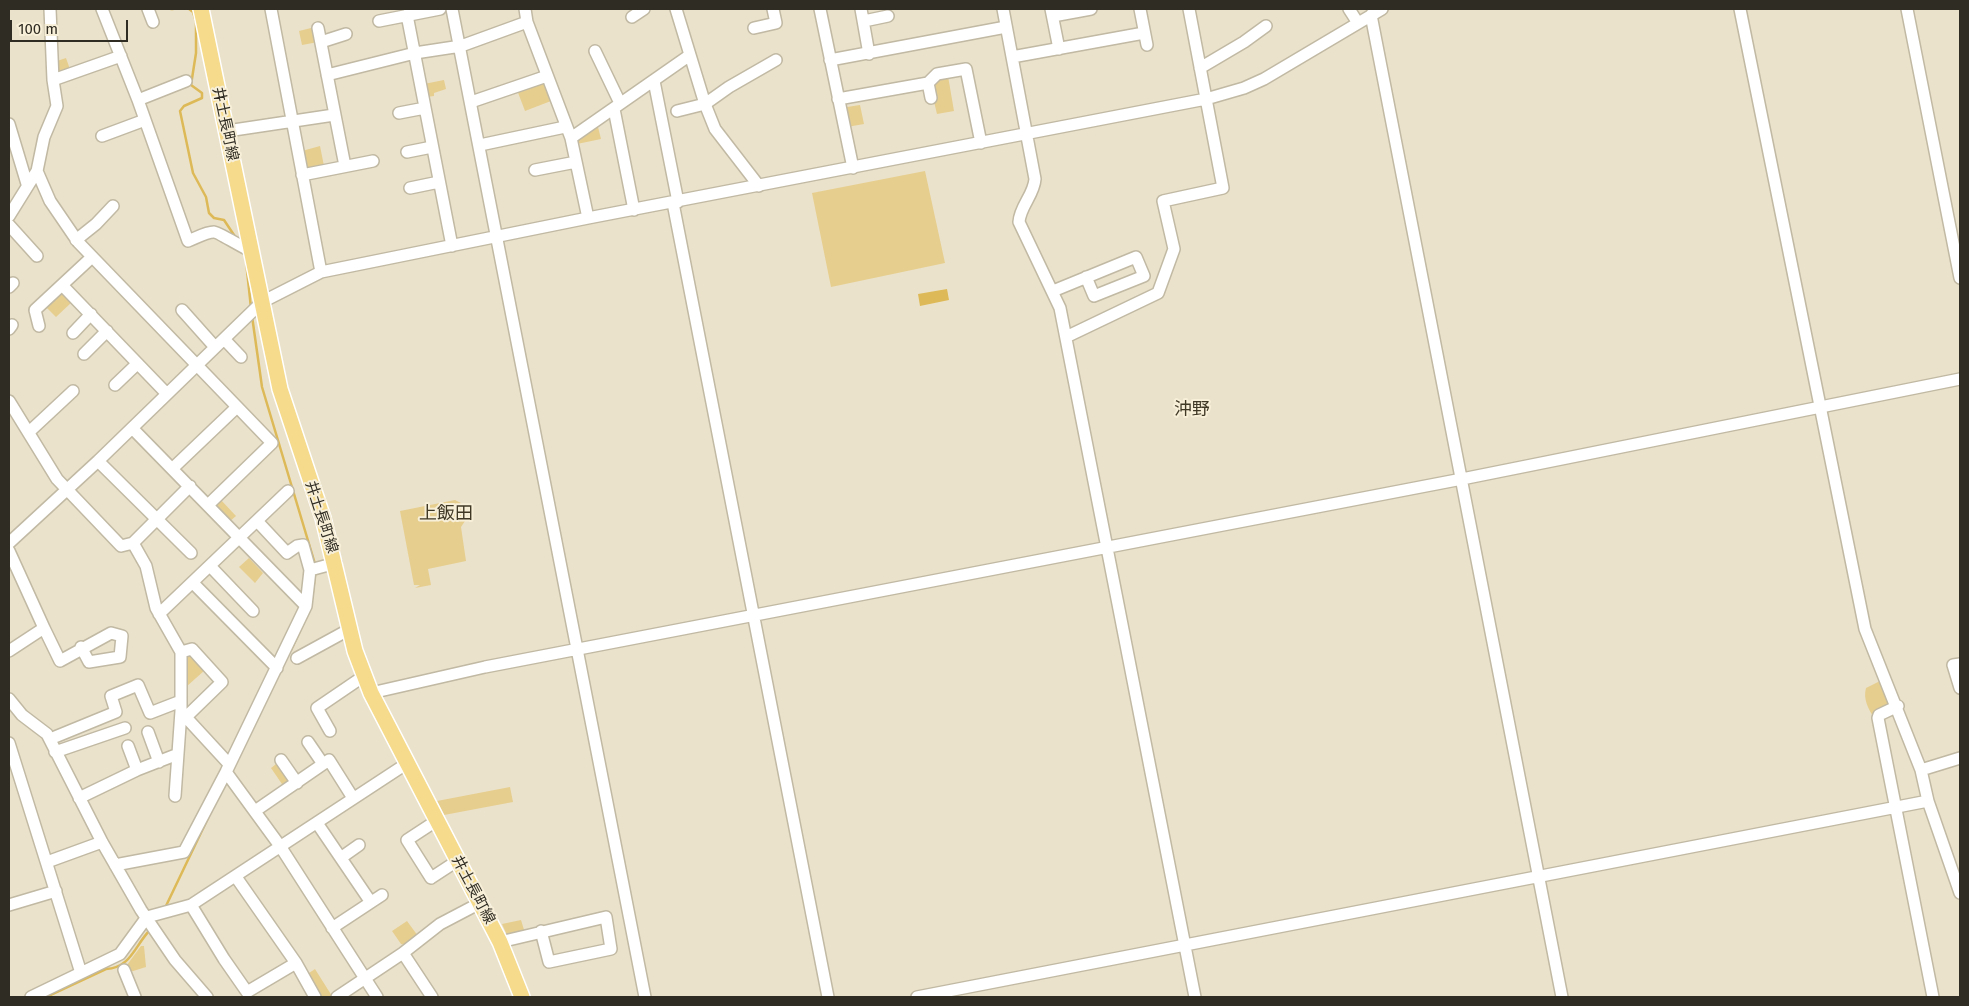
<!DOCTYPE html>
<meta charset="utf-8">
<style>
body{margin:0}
#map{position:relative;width:1969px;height:1006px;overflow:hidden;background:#ebe2cb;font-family:"Fira Sans",sans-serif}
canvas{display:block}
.frame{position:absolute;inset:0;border:10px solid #2f2c23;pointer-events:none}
.scale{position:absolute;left:10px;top:20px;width:118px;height:22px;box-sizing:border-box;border:2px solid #2f2c23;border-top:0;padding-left:6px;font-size:15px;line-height:18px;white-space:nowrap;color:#2f2c23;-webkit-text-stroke:4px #f8efd8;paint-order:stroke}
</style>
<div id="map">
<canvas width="1969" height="1006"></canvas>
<div class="frame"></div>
<div class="scale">100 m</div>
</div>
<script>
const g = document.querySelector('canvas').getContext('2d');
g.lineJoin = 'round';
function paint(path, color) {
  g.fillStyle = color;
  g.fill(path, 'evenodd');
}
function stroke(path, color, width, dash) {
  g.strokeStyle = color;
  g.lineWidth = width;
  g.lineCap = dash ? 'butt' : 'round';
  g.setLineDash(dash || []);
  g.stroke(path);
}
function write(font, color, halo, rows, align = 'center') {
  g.font = font + ' "Fira Sans","Noto Sans JP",sans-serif';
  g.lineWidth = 4;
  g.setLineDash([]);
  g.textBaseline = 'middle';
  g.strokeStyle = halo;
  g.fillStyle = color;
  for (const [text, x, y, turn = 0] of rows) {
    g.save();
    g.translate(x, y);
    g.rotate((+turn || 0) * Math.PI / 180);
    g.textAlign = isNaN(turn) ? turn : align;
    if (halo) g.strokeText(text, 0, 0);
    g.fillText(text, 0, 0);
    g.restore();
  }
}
paint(new Path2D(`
 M315,27L318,42L302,45L299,31Z
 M66,58L71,72L58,76L57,61Z
 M948,76L954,111L937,114L930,85L938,78Z
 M444,80L446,89L434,93V96L427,97L424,84Z
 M544,82L551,101L525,111L517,90Z
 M860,105L864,124L847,127L843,111L847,107Z
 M597,123L601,139L577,144L575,140Z
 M320,146L324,166L310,169L305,167L302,151Z
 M925,171L945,263L831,287L812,193Z
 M63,291L72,302L56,317L45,306Z
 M221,500L236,516L229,522L215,508Z
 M455,500L461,503L465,521L461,527L466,561L428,569L431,585L415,588L420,585H414L400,511Z
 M249,558L263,573L255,583L239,567Z
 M191,653L205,670L186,687L187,655Z
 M1882,680L1894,707L1874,718C1868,708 1863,699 1866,688Z
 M280,761L293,780L284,787L271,768Z
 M510,787L513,802L444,815L437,801Z
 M521,920L525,933L507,935L502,924Z
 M407,921L418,936L405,945L401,944L392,931Z
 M141,946H144L146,967L130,972L127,965Z
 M315,969L332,996L320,997L306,975Z`), '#e6ce8e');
paint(new Path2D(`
 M947,289L949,300L920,306L918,294Z`), '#ddba57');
stroke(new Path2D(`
 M171,9H173
 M189,9L193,12L196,22V53L191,85L202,93V98L184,106L180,111L193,173L206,197L209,213L214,218L224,220L236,238
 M246,261L251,308
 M252,316L262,387L315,564
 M312,599L315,575
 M291,650L311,607
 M165,908L208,818
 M46,997L106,969C131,968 135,945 150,930`), '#ddba57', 2.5);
const minor = new Path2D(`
 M102,9L138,100L188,241C196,238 206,232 214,232C218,232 245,249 253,252
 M148,9L153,22
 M271,9L321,272
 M452,9L645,997
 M525,9L527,22L571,138L588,218
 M676,9L705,104L715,129L759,186
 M820,9L853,168
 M861,9L869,54
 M1003,9L1035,179C1034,195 1020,206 1019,222L1060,308L1195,997
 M1051,9L1059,49
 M1140,9L1147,45
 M1349,9L1358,23
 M1907,9L1960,278
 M407,15L452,246
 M1371,15L1562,997
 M1053,16L1091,9
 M632,17L644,9
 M379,21L440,9
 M864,21L888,16
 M318,28L345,166
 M754,28L776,23L773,9
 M321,42L346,34
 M595,51L620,103
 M1012,57L1144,33
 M830,60L1006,27
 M1200,68L1244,42L1266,26
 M327,75L415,53L461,46L527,22
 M53,80L121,56
 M654,81L678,202
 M928,83L931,98
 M838,99L928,83L937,74L966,69L981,143
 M138,100L186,81
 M471,102L547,76
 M614,109L634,210
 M677,111L705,104L729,87L776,60
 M399,113L425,108
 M9,124L27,184
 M227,131L334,115
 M102,136L145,120
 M571,138L690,55
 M480,145L565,127
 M407,152L432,147
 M535,170L576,162
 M37,171L50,201L78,242L272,443L208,505
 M302,175L373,161
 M410,188L439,182
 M673,203L828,997
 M9,216L37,171L44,137L57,106L53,80L50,9
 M9,225L37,256
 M76,240L96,224L113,206
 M62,285L167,394
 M9,287L13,283
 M1053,291L1136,257L1144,276L1094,296L1086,277
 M182,310L215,347
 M39,326L35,310L92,257
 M9,329L12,325
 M73,333L91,314
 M1066,337L1158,293L1174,249L1163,201L1223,188L1189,9
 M224,339L241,357
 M84,354L107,331
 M115,385L137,364
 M9,401L57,479L121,546L133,543L190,486
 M132,428L306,606
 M29,432L73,391
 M98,461L191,553
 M173,468L237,407
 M9,543L98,461L262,302L321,272L588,218L1206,99L1244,88L1264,79L1382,9
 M133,543L146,566L156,608L181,652V711L175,796
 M9,551L44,628L9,651
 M210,566L253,611
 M310,570L336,563
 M193,583L277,668
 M159,614L288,491
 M44,628L60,661L111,633L122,636L120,657L89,662L81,647
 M181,652L192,649L222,682L186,717
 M297,658L350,629
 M1960,664L1953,665L1960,688
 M371,693L485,667L1462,479L1960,379
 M9,699L22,715L47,734L102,842L141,910L175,960L207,997
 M1898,706L1879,715L1878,718L1933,997
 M182,713L229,764
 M330,731L317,708L364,676
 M148,732L159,762
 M50,739L116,712L111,696L138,685L150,713L181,701
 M308,742L323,764
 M9,743L81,973
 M128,746L137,770
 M55,752L125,728
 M281,760L297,783
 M1921,770L1960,758
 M226,772L280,846L377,997
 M79,798L137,770L178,754
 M1928,801L1960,893
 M255,811L329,760L353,798
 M436,821L407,840L431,878L457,861
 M317,823L370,901
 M342,857L359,845
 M47,862L102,842
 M115,865L184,852L226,772L306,606L310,570L303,545L297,546L287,553L257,521
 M236,877L296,963L315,997
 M9,905L56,891
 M191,905L224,959L247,992L296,963
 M332,928L382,895
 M500,942L606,917L611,949L549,962L541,931
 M403,953L432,997
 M124,970L135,997
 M31,997L120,954L147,917L191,905L406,764
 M337,997L403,953L440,924L480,903
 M917,997L1928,801L1921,770L1865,629L1740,9`);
const major = new Path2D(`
 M201,9L280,389L323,518L355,651L371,693L500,942L522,997`);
stroke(minor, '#c1b9a3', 14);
stroke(major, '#fff', 18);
stroke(minor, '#fff', 11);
stroke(major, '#f5db8b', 15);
write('15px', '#2f2c23', '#f8efd8', [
 ["井土長町線",225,124,78],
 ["井土長町線",321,517,72],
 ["井土長町線",473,890,62]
]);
write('18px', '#3f3825', '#f8efd8', [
 ["沖野",1192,410],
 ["上飯田",446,514]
]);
</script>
